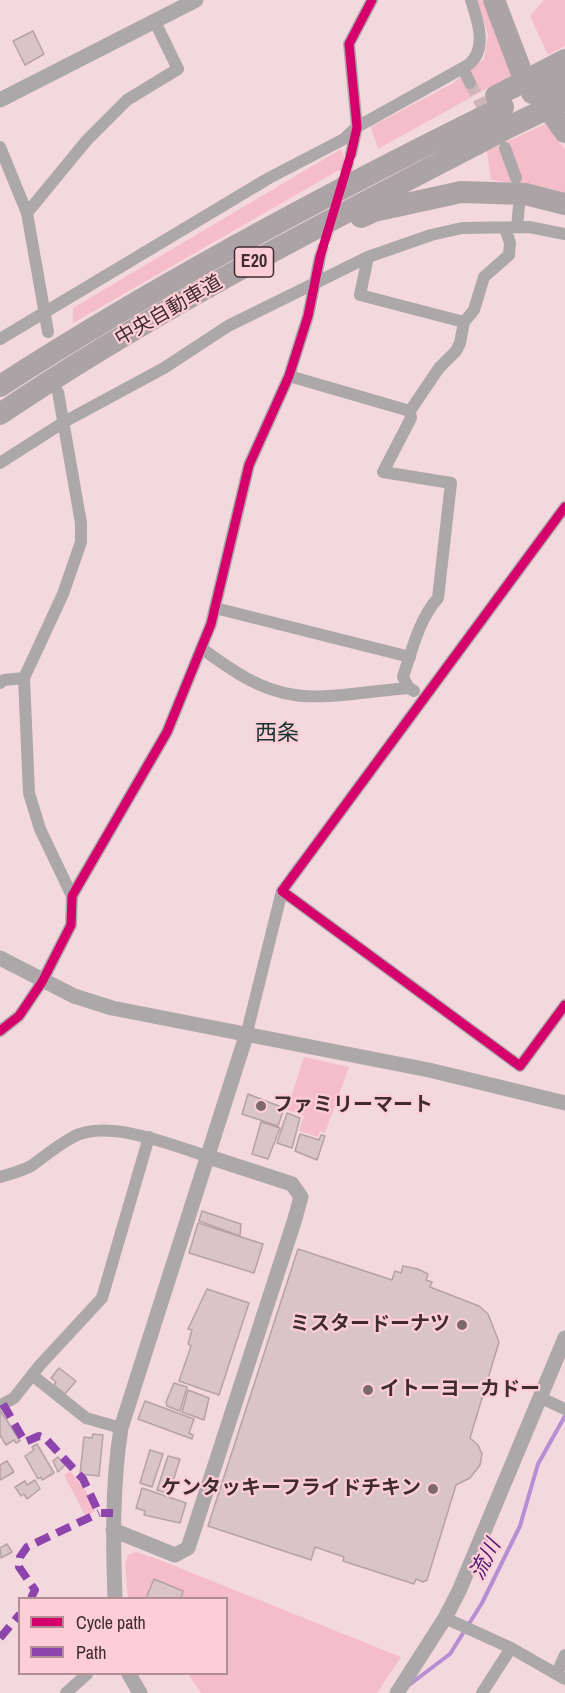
<!DOCTYPE html>
<meta charset="utf-8">
<style>
body{margin:0}
#map{position:relative;width:565px;height:1693px;overflow:hidden;background:#f3d9de;font-family:"Archivo Narrow",sans-serif}
canvas{display:block}
.legend{position:absolute;left:18px;top:1597px;width:210px;height:78px;box-sizing:border-box;background:#feced7;border:2px solid #b18d94;margin:0;padding:8px 10px;list-style:none;font-size:18px;color:#3e2c2f}
.legend li{display:flex;align-items:center;gap:12px;height:30px}
.legend b{width:30px;border:2px solid #b18d94}
</style>
<div id="map">
<canvas width="565" height="1693"></canvas>
<ul class="legend">
<li><b style="height:8px;background:#d6006c"></b>Cycle path</li>
<li><b style="height:8px;background:#8e44ad"></b>Path</li>
</ul>
</div>
<script>
const g = document.querySelector('canvas').getContext('2d');
g.lineJoin = 'round';
function paint(path, color) {
  g.fillStyle = color;
  g.fill(path, 'evenodd');
}
function stroke(path, color, width, dash) {
  g.strokeStyle = color;
  g.lineWidth = width;
  g.lineCap = dash ? 'butt' : 'round';
  g.setLineDash(dash || []);
  g.stroke(path);
}
function write(font, color, halo, rows, align = 'center') {
  g.font = font + ' "Archivo Narrow","Noto Sans JP",sans-serif';
  g.lineWidth = 4.5;
  g.setLineDash([]);
  g.textBaseline = 'middle';
  g.strokeStyle = halo;
  g.fillStyle = color;
  for (const [text, x, y, turn = 0] of rows) {
    g.save();
    g.translate(x, y);
    g.rotate((+turn || 0) * Math.PI / 180);
    g.textAlign = isNaN(turn) ? turn : align;
    if (halo) g.strokeText(text, 0, 0);
    g.fillText(text, 0, 0);
    g.restore();
  }
}
paint(new Path2D(`
 M477,0H482L513,74L378,149L371,127L453,83L484,59L488,35Z
 M544,0H565V46L548,55L530,16Z
 M545,124L565,149V193L552,189L491,180L487,151Z
 M341,149L348,165L73,323V308Z
 M304,1057L349,1067L325,1133L320,1131L318,1137L299,1131L304,1116L287,1110Z
 M70,1471L86,1491L95,1511L86,1517L64,1475Z
 M136,1552L155,1558L401,1657L377,1693H201L188,1674H226V1598H128L125,1564L128,1555Z`), '#f5bdc9');
stroke(new Path2D(`
 M409,1685L450,1654L482,1603L520,1526L538,1464L565,1416`), '#b78dd3', 4);
const building = new Path2D(`
 M33,31L44,54L25,65L13,41Z
 M248,1094L284,1108L278,1126L242,1114Z
 M287,1113L300,1118L292,1148L277,1143Z
 M261,1122L280,1128L268,1159L252,1154Z
 M300,1134L319,1140L321,1135L325,1136L317,1160L295,1151Z
 M202,1211L241,1224L240,1236L199,1221Z
 M198,1223L263,1244L254,1273L189,1253Z
 M298,1249L392,1280L395,1271L401,1273L403,1266L418,1269L428,1274L426,1280L432,1282L430,1287L479,1306L488,1314L499,1342L470,1438L478,1445L482,1454L480,1465L470,1478L456,1485L427,1580L423,1582L416,1579L414,1584L343,1561L344,1557L315,1547L311,1560L208,1526Z
 M207,1289L249,1303L219,1395L179,1381L191,1346L188,1344L192,1330L188,1329Z
 M59,1368L76,1381L65,1394L54,1385L56,1382L51,1378Z
 M174,1383L187,1387L180,1411L167,1406L166,1402Z
 M188,1390L209,1398L204,1420L182,1412Z
 M145,1401L194,1419L189,1433L193,1435L192,1439L138,1419Z
 M0,1410L20,1441L16,1443L14,1440L6,1445L0,1435Z
 M93,1434L103,1435L99,1476L80,1474L84,1437L92,1438Z
 M37,1444L54,1473L42,1480L41,1477L38,1479L25,1456L34,1450L32,1447Z
 M150,1450L163,1454L152,1487L140,1483Z
 M168,1456L180,1459L169,1494L157,1490Z
 M58,1457L65,1465L58,1472L53,1461Z
 M7,1461L14,1472L0,1480V1465Z
 M35,1480L40,1489L27,1499L24,1494L21,1496L15,1487L25,1481L27,1485Z
 M142,1488L186,1503L180,1523L144,1515L145,1511L136,1508Z
 M7,1544L12,1552L1,1558L0,1548Z
 M154,1579L183,1591L181,1598H146Z`);
paint(building, '#d9c4c8');
stroke(building, '#b6a2a6', 1.5);
stroke(new Path2D(`
 M470,83L489,119
 M340,190L351,154
 M320,257L331,221`), '#cfb6bb', 12, [12, 6]);
stroke(new Path2D(`
 M463,68L470,83
 M0,147L27,213L48,332
 M505,148L516,178
 M351,154L357,127L349,44L372,0
 M27,213L87,140L127,100L178,69L154,20
 M517,227L519,206
 M368,257L360,295L464,322L460,343L456,351L439,368L410,411L411,418L383,472L451,483L438,598C419,619 412,650 403,677L409,688
 M464,322L474,310L484,277L509,255L510,243L505,228
 M0,339L269,178L344,139L357,127L468,65C488,50 478,21 471,0
 M289,376L410,411
 M58,392L81,523V542L63,594L24,678L29,793L40,829L72,896
 M0,463L64,422L164,368L228,326L368,257L431,235L462,228L529,227L565,234
 M565,507L282,891L520,1066L565,1005
 M215,608L410,657
 M201,648C230,669 258,690 295,695C325,700 377,690 409,688L414,691
 M0,683L4,680L24,678
 M0,1031L19,1016L42,982L71,925L72,896L167,732L211,624L249,465L289,376L308,316L320,257
 M246,1036L282,891
 M0,1177C10,1174 22,1171 31,1166C45,1156 58,1145 73,1137C108,1118 175,1146 209,1157
 M32,1375L86,1418L121,1428
 M541,1398L565,1409
 M3,1404L14,1398L40,1365L102,1298L149,1137
 M445,1618L511,1648L565,1679
 M557,1673L565,1655
 M66,1693L87,1674
 M482,1693L511,1648`), '#aca7a8', 12);
stroke(new Path2D(`
 M0,100L196,0
 M0,958L74,996L112,1008L429,1070L565,1103
 M113,1530L175,1555L188,1548L294,1222L301,1197L292,1184L209,1157
 M115,1598C113,1541 112,1485 121,1428L246,1036
 M129,1674L140,1693
 M397,1693L445,1618L459,1591L565,1338`), '#aca7a8', 15);
stroke(new Path2D(`
 M494,0L521,71L565,132
 M361,217L374,211L461,192L525,194L565,204
 M0,386C161,282 332,191 503,107
 M0,414C163,304 341,215 515,124`), '#aca3a6', 22);
stroke(new Path2D(`
 M532,93L565,78
 M496,96L565,60
 M515,124L565,100`), '#aca3a6', 22);
stroke(new Path2D(`
 M3,1404L25,1442L39,1436L45,1438L83,1479L99,1513H113
 M31,1598L35,1590L19,1567L20,1557L27,1547L99,1513
 M0,1638L20,1614`), '#8e44ad', 8, [15, 8]);
stroke(new Path2D(`
 M565,507L282,891L520,1066L565,1005
 M0,1031L19,1016L42,982L71,925L72,896L167,732L211,624L249,465L289,376L308,316L320,257L351,154L357,127L349,44L372,0`), '#d6006c', 9);
for (const [x, y, r, color] of [
 [261,1106,6,"#7d696c"],
 [462,1325,6,"#7d696c"],
 [368,1390,6,"#7d696c"],
 [433,1489,6,"#7d696c"]
]) {
  const dot = new Path2D();
  dot.arc(x, y, r, 0, 2 * Math.PI);
  g.fillStyle = color;
  g.fill(dot);
  stroke(dot, '#feced7', 2);
}
for (const [x, y, w] of [
 [254,262,39]
]) {
  const box = new Path2D();
  box.roundRect(x - w / 2, y - 15, w, 30, 4.5);
  g.fillStyle = '#feced7';
  g.fill(box);
  stroke(box, '#3e2c2f', 1.5);
}
write('bold 18px', '#3e2c2f', null, [
 ["E20",254,262]
]);
write('20px', '#3e2c2f', '#feced7', [
 ["中央自動車道",169,311,-30]
]);
write('bold 20px', '#3e2c2f', '#feced7', [
 ["ファミリーマート",273,1106],
 ["ミスタードーナツ",450,1325,"right"],
 ["イトーヨーカドー",380,1390],
 ["ケンタッキーフライドチキン",421,1489,"right"]
], 'left');
write('italic 21px', '#4a1871', '#feced7', [
 ["流川",486,1560,-63]
]);
write('22px', '#123430', '#feced7', [
 ["西条",277,734]
]);
</script>
